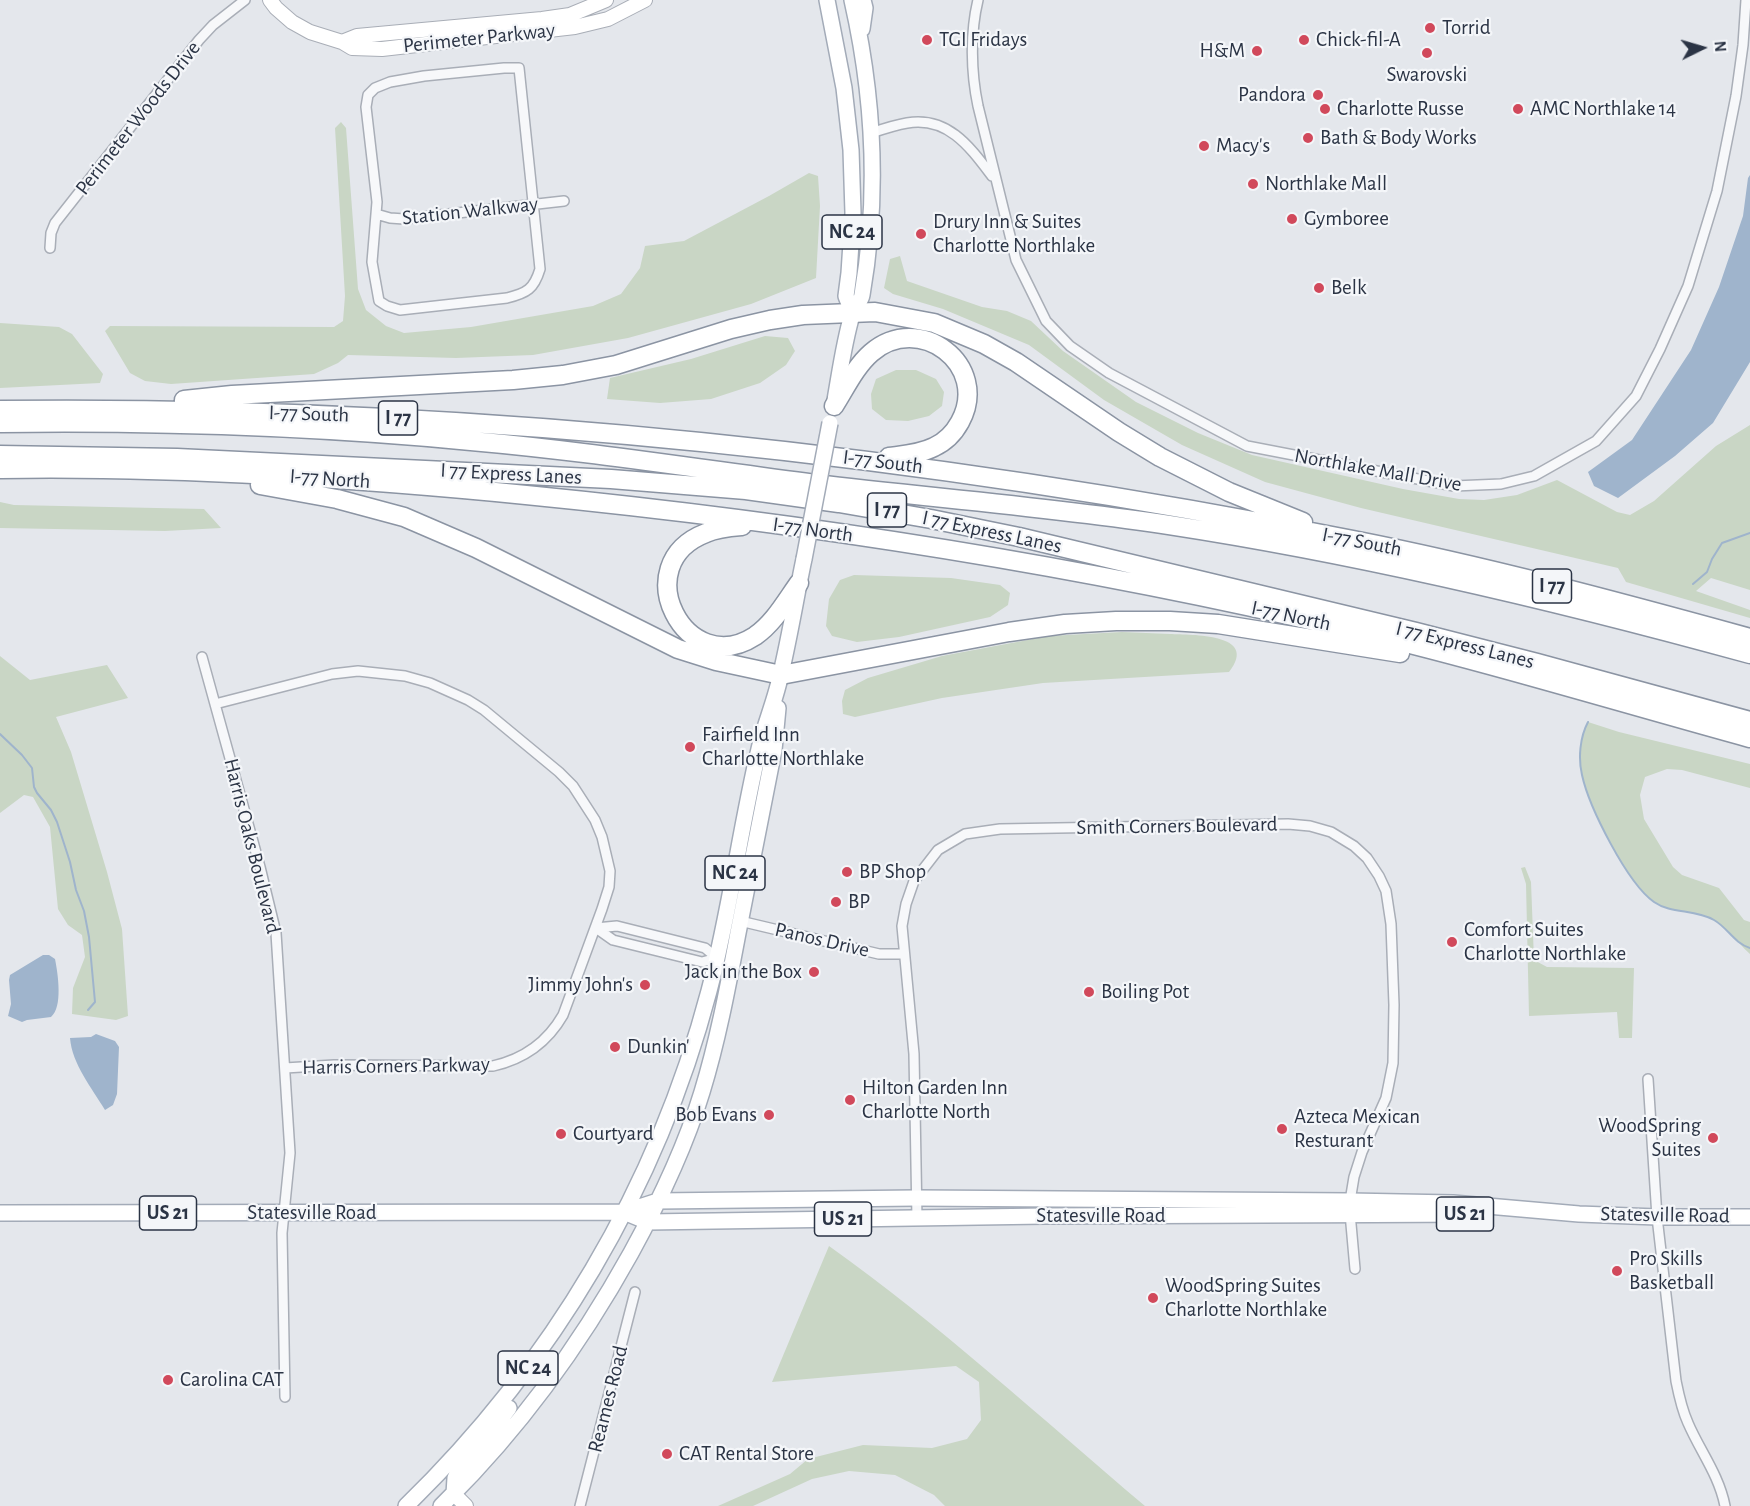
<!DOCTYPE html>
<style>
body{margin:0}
#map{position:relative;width:1750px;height:1506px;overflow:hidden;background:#e4e7ec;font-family:"Alegreya Sans",sans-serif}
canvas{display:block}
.north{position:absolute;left:1672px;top:18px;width:60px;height:60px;-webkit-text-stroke:4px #f4f6f9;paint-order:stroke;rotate:85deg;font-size:16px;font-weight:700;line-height:24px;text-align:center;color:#2b3445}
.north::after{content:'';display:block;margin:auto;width:21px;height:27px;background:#2b3445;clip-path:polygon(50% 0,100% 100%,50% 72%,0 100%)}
</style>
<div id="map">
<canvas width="1750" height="1506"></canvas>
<div class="north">N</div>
</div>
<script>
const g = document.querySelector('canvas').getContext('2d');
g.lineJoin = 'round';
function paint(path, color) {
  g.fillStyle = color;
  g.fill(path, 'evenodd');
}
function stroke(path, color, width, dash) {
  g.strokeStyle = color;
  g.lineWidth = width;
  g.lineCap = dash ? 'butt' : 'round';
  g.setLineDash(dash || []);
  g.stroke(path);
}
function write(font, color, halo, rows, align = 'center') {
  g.font = font + ' "Alegreya Sans",sans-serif';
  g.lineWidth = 4.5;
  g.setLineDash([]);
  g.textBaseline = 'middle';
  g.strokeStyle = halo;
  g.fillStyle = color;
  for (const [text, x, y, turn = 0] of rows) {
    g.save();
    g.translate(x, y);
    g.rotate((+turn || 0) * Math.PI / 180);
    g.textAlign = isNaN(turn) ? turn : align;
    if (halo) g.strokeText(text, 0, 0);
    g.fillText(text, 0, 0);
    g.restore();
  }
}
paint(new Path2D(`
 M341,122L346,128L358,289L366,310L386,326L404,333L471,327L593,306L621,294L640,268L645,246L684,241L769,196L809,173L818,176L820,206L816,278L751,304L628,338L533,355L456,358L348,355L338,363L314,374L171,384L145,381L130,373L105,331L110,326L334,327L343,321L345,296L335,128Z
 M900,256L907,281L982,307L1007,311L1031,321L1063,351L1136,402L1198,433L1252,455L1403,489L1459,499L1484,500L1517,495L1557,480L1617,512L1630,515L1654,501L1716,446L1750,425V590L1711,578L1696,591L1750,610V618L1626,582L1618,568L1361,508L1265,482L1182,445L1104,400L1029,345L943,309L893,294L884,288L890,259Z
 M0,323L59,327L72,334L103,374L100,383L0,388Z
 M765,336L788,338L795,351L786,365L760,383L711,399L660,403L607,399L610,378L691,359Z
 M896,370H916L936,379L944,392L942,406L929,416L908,421L886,420L872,409L871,394L876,379Z
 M0,502L14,505L204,509L221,528L165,531L0,528Z
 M854,575L951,578L1000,585L1010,593L1008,605L990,617L899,637L857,642L832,636L826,626L829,599L840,580Z
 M1122,632C1138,633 1154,633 1170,634C1191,635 1260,633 1229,672L1043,683L942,698L855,717L843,714L842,701L845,690L868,678L942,656L1049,636Z
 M0,656L30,680L107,665L128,698L56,717L71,752L107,872L122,929L128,1016L116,1020L72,1014L73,988L85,957L82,935L68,925L58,909L50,827L33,797L24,795L0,813Z
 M1588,722L1619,732L1750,764V788L1682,770L1667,769L1645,777L1640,795L1644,819L1673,867L1682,875L1719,888L1744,920L1750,922V954C1736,941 1723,922 1705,916C1688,910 1668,913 1653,901C1626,881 1589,808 1582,775C1578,758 1580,737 1588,722Z
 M1525,867L1531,882L1534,960L1547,967L1634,968L1632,1038H1619L1617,1012L1529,1016L1526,884L1521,868Z
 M829,1246C940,1325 1041,1418 1145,1506H945L934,1495L895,1475L849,1471L812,1479L753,1506H718L790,1474L808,1459L863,1445L932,1448L967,1439L981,1420L979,1382L956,1366L772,1382Z`), '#c9d6c5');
paint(new Path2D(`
 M1750,175V362L1713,423L1675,456L1618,498L1594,486L1588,472L1632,440L1691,350L1719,287L1743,216L1748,178Z
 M43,955H49L55,959C58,974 63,1007 51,1017L27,1020L22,1022L8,1016L11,1004L9,980L10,975Z
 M96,1034L115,1041L119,1047L117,1094L113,1105L105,1110C92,1088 72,1064 70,1038L91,1037Z`), '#9fb4cc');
stroke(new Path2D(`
 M1693,584L1707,572L1712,559L1722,543L1750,533
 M1588,722C1580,737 1578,758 1582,775C1589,807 1627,883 1654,902C1671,914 1695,909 1714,920C1728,928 1734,943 1750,948
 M0,734L22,755L32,768L34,787L37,793L51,810L57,822L70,862L76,890L84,911L89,937L95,1002L88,1010`), '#9fb4cc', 2);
const street = new Path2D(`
 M978,0C970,33 971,73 978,106L1016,260L1046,321L1070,346L1109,373L1247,446L1454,486L1501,484L1534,476L1596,441L1636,396L1660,349L1688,286L1717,191L1736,96L1743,45L1746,0
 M504,68H519L540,269C534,289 527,293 507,298L400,310L387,306L379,301L372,262L377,202L366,107L368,95L375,88L390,82L424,76Z
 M871,133C883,129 895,125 907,123C948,116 970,147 992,176
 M376,214L390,218L404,219L564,201
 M50,248L51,233L55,223L199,40L213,25L245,0
 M202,657L260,867L276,933L290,1153L282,1233L285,1397
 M215,704L332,674L358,671L405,676L430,683L468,700L484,710L559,772L573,786L595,820L602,837L610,871L609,887L602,909L563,1015C547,1043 524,1059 493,1066L334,1065L285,1068
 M740,921L879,954H904
 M596,928L617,926L705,948L717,958
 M596,928L613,940L698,961L702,962L717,958
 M1648,1079L1657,1217L1676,1381C1679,1396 1682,1410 1688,1423C1700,1451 1719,1475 1725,1506
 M917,1219L914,1054L902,926L906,904L914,881L938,850L965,834L1000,829L1288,824L1310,826L1331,832L1354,846L1367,858L1379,876L1386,891L1391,924L1394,1005L1393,1063L1386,1098L1362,1152L1354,1177L1350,1201V1213L1355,1269
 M580,1506L635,1292`);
const secondary = new Path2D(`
 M270,0L276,8L292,22L310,32L342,42L352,48L382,49L575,27L608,19L645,0
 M342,42L357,36L542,19L570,15L606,0
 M454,1494L466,1506`);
const primary = new Path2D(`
 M827,0L844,88L851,150L853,213L849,273L846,296L852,312
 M862,29L865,8L863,0
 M835,400C840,372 844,342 852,315C854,307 861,302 862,295C879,197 874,97 852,0
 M624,1212L648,1222L1045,1216L1480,1214
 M0,1213L624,1212L658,1201L916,1198L1350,1201L1453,1203L1579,1214L1657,1217H1750
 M454,1494L455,1478L460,1468L482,1444L509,1408
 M406,1506C552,1364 657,1188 709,991C730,911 740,829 759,749C765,723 776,699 781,673C790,635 796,597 804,559
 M441,1506C517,1432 580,1345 631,1253C659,1202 685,1148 702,1092C718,1040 728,986 738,933C750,872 762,811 774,750L778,708`);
const highway = new Path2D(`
 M184,400L232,395L513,380L563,375L616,365L731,329L770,320L803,315L875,312L934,323L984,344L1016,362L1119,432L1160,457L1229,492L1303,522
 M834,406C845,389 855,367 871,353C919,311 991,365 960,422C954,433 945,442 934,447C920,454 904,455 889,457
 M0,410C456,405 906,451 1353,540C1486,566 1619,602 1750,638
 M0,423C157,421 314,426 471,441C586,451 700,469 815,484C933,498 1051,507 1169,525C1365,555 1558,601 1750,654
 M0,455L177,458L611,479L746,490L839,503L931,519L1019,537L1416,632L1537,663L1750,721
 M0,469C175,466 352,478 526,495C801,522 1076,565 1345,628C1481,660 1615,701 1750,738
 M260,485L337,499L404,517L476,548L678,649L716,661L781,675L1009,632L1065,624L1116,621H1170L1218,624L1400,653
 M742,526C730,527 717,528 706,533C625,564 686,681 755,636C774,623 786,601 799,583`);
stroke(street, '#a9aeb7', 12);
stroke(secondary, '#a9aeb7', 16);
stroke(primary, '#a3abb8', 18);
stroke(highway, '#8b94a3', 21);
stroke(street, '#f7f8fa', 9);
stroke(secondary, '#fff', 14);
stroke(primary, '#fff', 15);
stroke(highway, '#fff', 18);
const primaryBridge = new Path2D(`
 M804,559L830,423`);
stroke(primaryBridge, '#a3abb8', 18, []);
stroke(primaryBridge, '#fff', 15);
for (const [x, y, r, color] of [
 [1430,28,6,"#d1495b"],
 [927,40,6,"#d1495b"],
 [1304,40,6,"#d1495b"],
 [1257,51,6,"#d1495b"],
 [1427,53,6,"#d1495b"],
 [1318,95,6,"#d1495b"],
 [1325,109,6,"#d1495b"],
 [1518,109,6,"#d1495b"],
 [1308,138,6,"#d1495b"],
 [1204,146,6,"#d1495b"],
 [1253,184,6,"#d1495b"],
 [1292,219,6,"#d1495b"],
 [921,234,6,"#d1495b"],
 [1319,288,6,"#d1495b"],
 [690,747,6,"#d1495b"],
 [847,872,6,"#d1495b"],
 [836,902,6,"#d1495b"],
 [1452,942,6,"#d1495b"],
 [814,972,6,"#d1495b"],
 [645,985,6,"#d1495b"],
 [1089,992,6,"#d1495b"],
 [615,1047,6,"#d1495b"],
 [850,1100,6,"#d1495b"],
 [769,1115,6,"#d1495b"],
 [1282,1129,6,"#d1495b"],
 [561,1134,6,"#d1495b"],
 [1713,1138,6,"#d1495b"],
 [1617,1271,6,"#d1495b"],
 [1153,1298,6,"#d1495b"],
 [168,1380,6,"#d1495b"],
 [667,1454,6,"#d1495b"]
]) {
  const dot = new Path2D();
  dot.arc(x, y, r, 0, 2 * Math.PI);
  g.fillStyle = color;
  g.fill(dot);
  stroke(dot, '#f4f6f9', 2);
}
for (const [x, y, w] of [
 [852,232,60],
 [398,418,39],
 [887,510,39],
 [1552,586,39],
 [735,873,60],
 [168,1213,57],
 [1465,1214,57],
 [843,1219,57],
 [528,1368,60]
]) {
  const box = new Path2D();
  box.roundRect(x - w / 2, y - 17, w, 34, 4.5);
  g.fillStyle = '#f4f6f9';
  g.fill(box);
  stroke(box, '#2b3445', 1.5);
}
write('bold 20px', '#2b3445', null, [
 ["NC 24",852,232],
 ["I 77",398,418],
 ["I 77",887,510],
 ["I 77",1552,586],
 ["NC 24",735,873],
 ["US 21",168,1213],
 ["US 21",1465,1214],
 ["US 21",843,1219],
 ["NC 24",528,1368]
]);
write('21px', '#2b3445', '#f4f6f9', [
 ["Torrid",1442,28],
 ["TGI Fridays",939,40],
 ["Chick-fil-A",1316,40],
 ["H&M",1245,51,"right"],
 ["Swarovski",1427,75,"center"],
 ["Pandora",1306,95,"right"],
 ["Charlotte Russe",1337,109],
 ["AMC Northlake 14",1530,109],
 ["Bath & Body Works",1320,138],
 ["Macy's",1216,146],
 ["Northlake Mall",1265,184],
 ["Gymboree",1304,219],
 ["Drury Inn & Suites",933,222],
 ["Charlotte Northlake",933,246],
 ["Belk",1331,288],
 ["Fairfield Inn",702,735],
 ["Charlotte Northlake",702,759],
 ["BP Shop",859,872],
 ["BP",848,902],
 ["Comfort Suites",1464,930],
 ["Charlotte Northlake",1464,954],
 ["Jack in the Box",802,972,"right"],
 ["Jimmy John's",633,985,"right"],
 ["Boiling Pot",1101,992],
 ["Dunkin'",627,1047],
 ["Hilton Garden Inn",862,1088],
 ["Charlotte North",862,1112],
 ["Bob Evans",757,1115,"right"],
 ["Azteca Mexican",1294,1117],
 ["Resturant",1294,1141],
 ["WoodSpring",1701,1126,"right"],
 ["Suites",1701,1150,"right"],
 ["Courtyard",573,1134],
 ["Pro Skills",1629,1259],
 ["Basketball",1629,1283],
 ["WoodSpring Suites",1165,1286],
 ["Charlotte Northlake",1165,1310],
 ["Carolina CAT",180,1380],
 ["CAT Rental Store",679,1454]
], 'left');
write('21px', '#2b3445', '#f4f6f9', [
 ["Perimeter Parkway",479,38,-6],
 ["Perimeter Woods Drive",138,118,-52],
 ["Station Walkway",470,211,-6],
 ["I-77 South",309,414,2],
 ["I-77 South",883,462,7],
 ["Northlake Mall Drive",1378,470,10],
 ["I 77 Express Lanes",511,474,3],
 ["I-77 North",330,479,4],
 ["I-77 North",813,530,8],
 ["I 77 Express Lanes",992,532,12],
 ["I-77 South",1362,542,11],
 ["I-77 North",1291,616,12],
 ["I 77 Express Lanes",1465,645,14],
 ["Smith Corners Boulevard",1177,826,-1],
 ["Harris Oaks Boulevard",252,846,76],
 ["Panos Drive",822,940,13],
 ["Harris Corners Parkway",396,1066,-1],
 ["Statesville Road",312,1213],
 ["Statesville Road",1665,1215,1],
 ["Statesville Road",1101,1216],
 ["Reames Road",608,1399,-76]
]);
</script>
